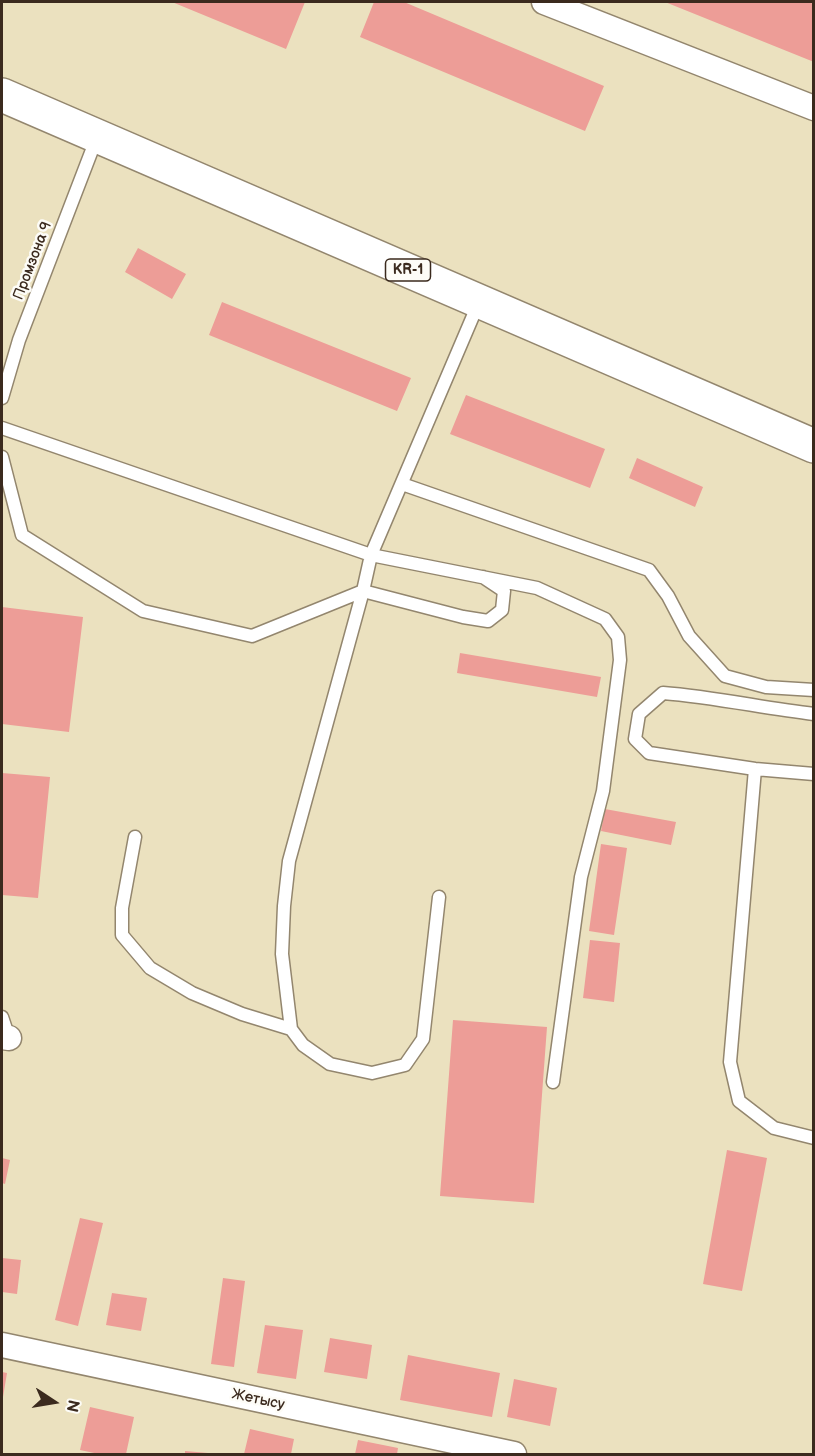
<!DOCTYPE html>
<meta charset="utf-8">
<style>
body{margin:0}
#map{position:relative;width:815px;height:1456px;overflow:hidden;background:#ebe1bf;font-family:"Balsamiq Sans",sans-serif}
canvas{display:block}
.frame{position:absolute;inset:0;border:3px solid #3b2a1e;pointer-events:none}
.north{position:absolute;left:24px;top:1372px;width:60px;height:60px;-webkit-text-stroke:4px #fdfcf7;paint-order:stroke;rotate:102deg;font-size:16px;font-weight:700;line-height:24px;text-align:center;color:#3b2a1e}
.north::after{content:'';display:block;margin:auto;width:21px;height:27px;background:#3b2a1e;clip-path:polygon(50% 0,100% 100%,50% 72%,0 100%)}
</style>
<div id="map">
<canvas width="815" height="1456"></canvas>
<div class="frame"></div>
<div class="north">N</div>
</div>
<script>
const g = document.querySelector('canvas').getContext('2d');
g.lineJoin = 'round';
function paint(path, color) {
  g.fillStyle = color;
  g.fill(path, 'evenodd');
}
function stroke(path, color, width, dash) {
  g.strokeStyle = color;
  g.lineWidth = width;
  g.lineCap = dash ? 'butt' : 'round';
  g.setLineDash(dash || []);
  g.stroke(path);
}
function write(font, color, halo, rows, align = 'center') {
  g.font = font + ' "Balsamiq Sans",sans-serif';
  g.lineWidth = 5;
  g.setLineDash([]);
  g.textBaseline = 'middle';
  g.strokeStyle = halo;
  g.fillStyle = color;
  for (const [text, x, y, turn = 0] of rows) {
    g.save();
    g.translate(x, y);
    g.rotate((+turn || 0) * Math.PI / 180);
    g.textAlign = isNaN(turn) ? turn : align;
    if (halo) g.strokeText(text, 0, 0);
    g.fillText(text, 0, 0);
    g.restore();
  }
}
paint(new Path2D(`
 M172,2H305L286,49Z
 M374,2H404L604,86L585,131L360,37Z
 M665,2H808L814,4V62Z
 M138,248L186,274L172,299L125,272Z
 M222,302L411,378L397,411L209,335Z
 M466,395L605,449L590,488L450,434Z
 M637,458L703,487L695,507L629,478Z
 M2,607L83,617L69,732L2,724Z
 M460,653L601,677L597,697L457,673Z
 M2,773L50,777L38,898L2,895Z
 M605,809L676,822L671,845L601,831Z
 M601,844L627,848L614,935L589,931Z
 M590,940L620,943L614,1002L583,998Z
 M453,1020L547,1027L534,1203L440,1196Z
 M727,1150L767,1158L742,1291L703,1284Z
 M2,1158L10,1160L5,1184L2,1183Z
 M80,1218L103,1223L78,1326L55,1320Z
 M2,1258L21,1260L17,1294L2,1292Z
 M223,1278L245,1281L234,1367L211,1364Z
 M112,1293L147,1298L141,1331L106,1325Z
 M265,1325L303,1330L296,1379L257,1373Z
 M330,1338L372,1345L367,1379L324,1372Z
 M408,1355L500,1373L492,1417L400,1400Z
 M2,1372L7,1373L3,1397L2,1396Z
 M514,1379L557,1388L550,1426L507,1417Z
 M90,1407L134,1417L126,1454H99L80,1450Z
 M250,1429L294,1439L291,1454H244Z
 M358,1440L398,1448L397,1454H355Z
 M185,1451L208,1453L207,1454H185Z`), '#ed9d97');
const service = new Path2D(`
 M2,398L19,340L97,137
 M2,428L371,555
 M2,457L22,535L143,611L252,636L363,591L371,555L479,302
 M402,484L649,570L668,596L689,636L725,676L766,687L814,690
 M371,555L537,588L605,619L618,637L620,660L603,791L581,877L553,1082
 M814,714C763,708 714,697 663,693L639,714L635,739L649,753L755,769L814,774
 M755,769L730,1062L739,1101L774,1128L814,1138
 M135,837L122,908V935L150,968L192,993L242,1014L291,1029
 M439,897L423,1039L405,1065L372,1073L330,1064L303,1045L291,1029L282,954L284,906L289,861L363,591L463,617L488,621L502,610L504,591L483,577
 M2,1017L9,1038`);
const minor = new Path2D(`
 M544,2L814,108
 M2,1037L9,1038
 M2,1345L514,1454`);
const primary = new Path2D(`
 M2,95L814,446`);
stroke(service, '#93866e', 15);
stroke(minor, '#93866e', 27);
stroke(primary, '#93866e', 36);
stroke(service, '#fff', 12);
stroke(minor, '#fff', 24);
stroke(primary, '#fff', 33);
for (const [x, y, w] of [
 [408,270,45]
]) {
  const box = new Path2D();
  box.roundRect(x - w / 2, y - 11, w, 22, 4.5);
  g.fillStyle = '#fdfcf7';
  g.fill(box);
  stroke(box, '#3b2a1e', 1.5);
}
write('bold 14px', '#3b2a1e', null, [
 ["KR-1",408,270]
]);
write('15px', '#3b2a1e', '#fdfcf7', [
 ["Промзона 9",33,261,-69],
 ["Жетысу",258,1400,12]
]);
</script>
